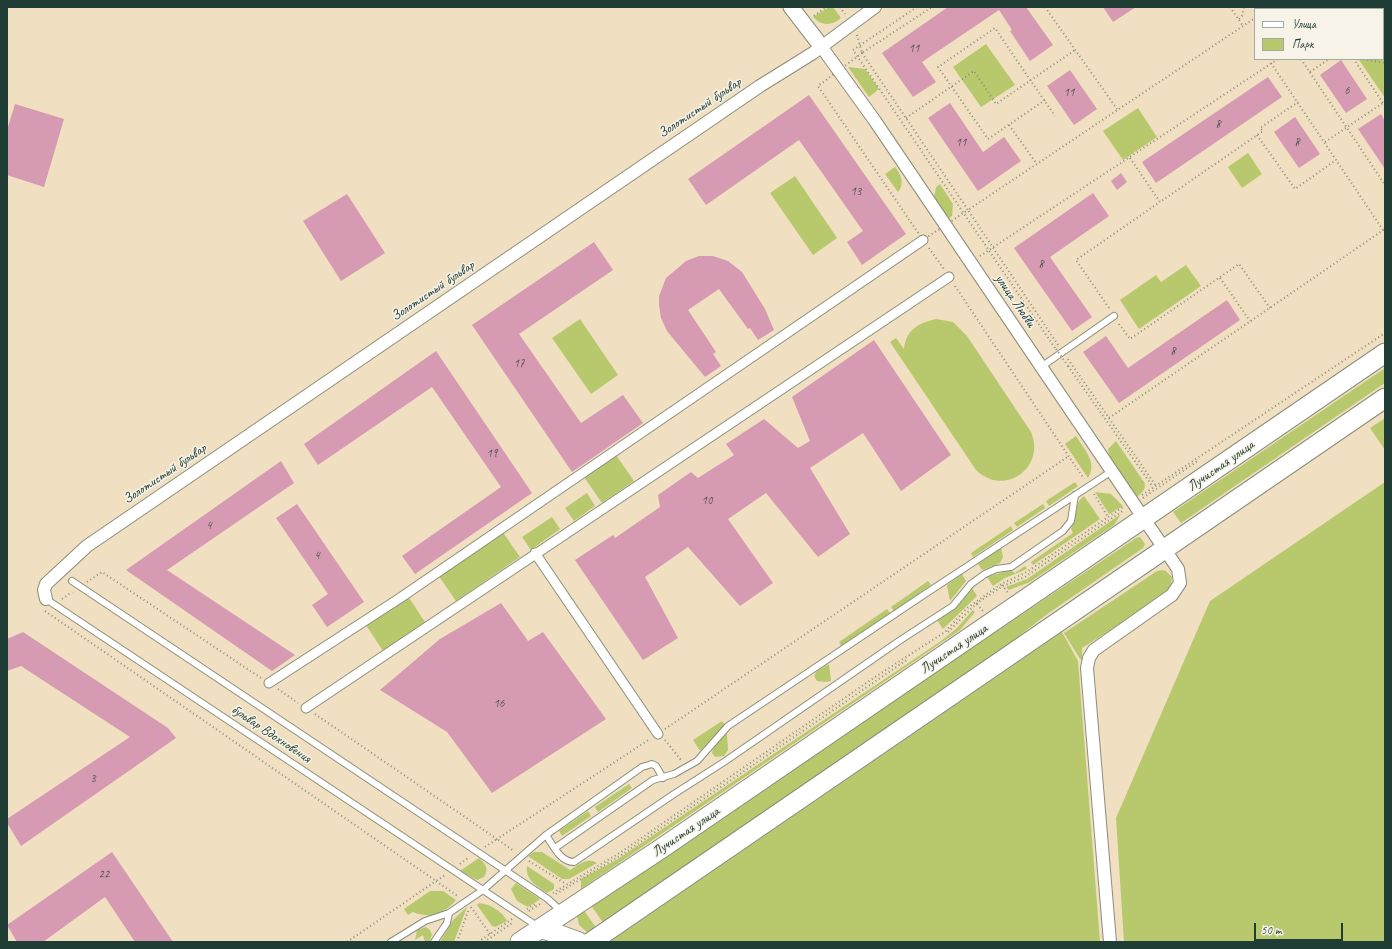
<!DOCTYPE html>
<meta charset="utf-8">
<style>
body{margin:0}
#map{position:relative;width:1392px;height:949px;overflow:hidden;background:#f0dfc1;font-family:Caveat,sans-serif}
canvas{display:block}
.frame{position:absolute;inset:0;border:8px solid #1f3d34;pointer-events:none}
.legend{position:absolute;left:1254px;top:8px;width:130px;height:52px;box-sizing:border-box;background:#f7f3e8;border:1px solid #a1aaa0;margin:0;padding:5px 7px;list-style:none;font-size:12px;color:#1f3d34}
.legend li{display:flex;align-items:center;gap:8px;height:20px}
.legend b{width:20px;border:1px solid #a1aaa0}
.scale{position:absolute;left:1254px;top:923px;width:89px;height:18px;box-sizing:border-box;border:2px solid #1f3d34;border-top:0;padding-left:5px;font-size:12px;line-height:14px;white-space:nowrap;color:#1f3d34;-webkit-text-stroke:3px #f7f3e8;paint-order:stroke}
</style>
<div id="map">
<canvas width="1392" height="949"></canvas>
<div class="frame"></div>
<ul class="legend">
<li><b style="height:5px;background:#fff"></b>Улица</li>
<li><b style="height:11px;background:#b7c96c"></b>Парк</li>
</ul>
<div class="scale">50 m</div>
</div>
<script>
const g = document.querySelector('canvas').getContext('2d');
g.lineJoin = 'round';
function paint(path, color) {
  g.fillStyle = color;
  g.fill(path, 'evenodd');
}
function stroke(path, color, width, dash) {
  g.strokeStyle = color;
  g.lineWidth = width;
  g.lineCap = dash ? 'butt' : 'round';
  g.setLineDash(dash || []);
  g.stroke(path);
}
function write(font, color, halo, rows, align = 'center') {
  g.font = font + ' Caveat,sans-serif';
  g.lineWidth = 3;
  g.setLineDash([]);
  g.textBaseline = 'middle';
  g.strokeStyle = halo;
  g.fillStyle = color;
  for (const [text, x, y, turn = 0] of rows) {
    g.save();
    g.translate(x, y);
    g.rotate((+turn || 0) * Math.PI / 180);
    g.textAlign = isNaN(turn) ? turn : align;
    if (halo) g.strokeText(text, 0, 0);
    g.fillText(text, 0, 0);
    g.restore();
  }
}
paint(new Path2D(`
 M829,7H833L841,18C832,26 821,26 813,17Z
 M1385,43V98L1359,60L1383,59V44Z
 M986,44L1015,85L981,107L953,67Z
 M848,67L865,69L879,89L869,97Z
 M1138,108L1157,137L1123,160L1103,131Z
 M1248,153L1262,174L1242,188L1228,167Z
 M895,167C901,174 905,184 898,192L885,174Z
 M795,176L837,238L813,255L770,193Z
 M940,184L953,204L952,216L948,219L934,198L936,187Z
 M1186,265L1201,286L1139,329L1120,300L1156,275L1161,282Z
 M580,319L618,375L591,394L552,338Z
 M936,319L953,322L967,336L1031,432C1046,467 1005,498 976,470L890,342L896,338L904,349C906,330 918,323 936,319Z
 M1385,368V383L1181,523L1173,512Z
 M1385,418V450L1370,428Z
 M1076,436C1084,449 1098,463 1088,478L1065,444Z
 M1116,441L1144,482C1147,489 1142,492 1137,497L1109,455L1108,449Z
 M616,455L634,481L602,503L584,477Z
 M1075,482L1078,486L1049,506L1046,501Z
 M1385,482V942H1124L1116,818L1210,601Z
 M1095,492L1111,494L1123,506L1109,514Z
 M587,493L595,506L574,521L565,508Z
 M1084,496L1100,519L1033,565L1031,562L1073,533L1071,529C1077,518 1073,504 1084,496Z
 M1043,504L1045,508L1017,527L1014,523Z
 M1121,514L1114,525L1030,582L1009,590L1006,587L1027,579Z
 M552,517L560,529L531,550L522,537Z
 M1011,526L1013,530L973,557L971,553Z
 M502,531L520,557L456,601L438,575Z
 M1140,537L1145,544L1143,548L1046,615L1001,650L604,924L590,904L1136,538Z
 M1001,547L1003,557L1000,563L982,570L978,564Z
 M1025,566L1027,569L1005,578L993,586L987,577L1010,570L1015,573Z
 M1162,570L1166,571L1172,577L1170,588L1112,629L1082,648V660L1080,659L1064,633L1157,571Z
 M962,574L966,581L950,601L947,585Z
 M928,581L931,585L894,611L891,607Z
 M972,588L977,596L943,629L937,620L952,611Z
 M408,596L425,622L383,651L366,625Z
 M887,609L890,613L841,646L839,642Z
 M973,610L975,612L960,630L581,889V879L618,859L941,641L957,628Z
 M1062,632L1078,661L1100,942H609Z
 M829,664L831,681L825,682L817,681L814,676L817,671Z
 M722,721L725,725L700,751L693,740Z
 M727,734L728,750L724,756L715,757L712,753C714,744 720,738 727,734Z
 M629,784L632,788L598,812L595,807Z
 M588,811L591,816L562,836L559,831Z
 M534,852H542L570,870C579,865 587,857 597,863L569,879H562L528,856Z
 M479,858C486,864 489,869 484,877L477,880L460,871Z
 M527,866L554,884V889L547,893C537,886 525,880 527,866Z
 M516,883L540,899L528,907L517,901L511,889Z
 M430,891H443L456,900C444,914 430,919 413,912L408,915L404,909Z
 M479,903C490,904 502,911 507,921L495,927L492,926L477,905Z
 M467,907L454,942H440L453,920Z
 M583,909L597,929L593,932H587L579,925L577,916Z
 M426,927L430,930L432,935L429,942H425L423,935L415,940L417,930Z`), '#b7c96c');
paint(new Path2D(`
 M948,7H1026L1053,45L1030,61L1010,31L1012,30L999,10L922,62L936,82L913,97L882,53Z
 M1103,7H1136L1113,22Z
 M1341,60L1367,99L1346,113L1320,75Z
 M1070,70L1097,109L1074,125L1047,86Z
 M1268,77L1282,97L1156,183L1142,162Z
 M809,95L906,234L862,265L847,242L863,231L799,140L706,205L688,179Z
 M950,103L983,152L1004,137L1021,161L978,191L928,118Z
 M15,104L64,119L44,187L7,175V130Z
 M1381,114L1385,121V169L1358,129Z
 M1295,117L1320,154L1299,168L1274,132Z
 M1121,173L1127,182L1117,190L1111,181Z
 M1093,193L1109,216L1050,257L1092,317L1072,331L1014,248Z
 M347,194L385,253L341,281L303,221Z
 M594,242L613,270L519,334L581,423L623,395L643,423L572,472L472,325Z
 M699,256H713L728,261L742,272L765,309L774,330L758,340L750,328L748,329L719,289L688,310L716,352L713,354L721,366L705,377L667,331L661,318L659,305V296L666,278L686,261Z
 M1227,300L1240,320L1119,403L1083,352L1106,336L1128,368Z
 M874,340L951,455L901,491L863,433L810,468L850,534L818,557L766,493L728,519L773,583L740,606L688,547L645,577L678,638L643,660L575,560L613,535L615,538L660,507L658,495L691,472L698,478L734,455L726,444L764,419L798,448L810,441L792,397Z
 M436,351L532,493L415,574L402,556L501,487L432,387L318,465L304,444Z
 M281,461L294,483L167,570L295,655L272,671L126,570Z
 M297,504L364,602L327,627L312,605L328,594L276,518Z
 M501,603L528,641L543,632L606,719L492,793L447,732L380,690L440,639Z
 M23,632L168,728L176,738L21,846L7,823V819L130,737L21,666L7,671V639Z
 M112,852L173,942H135L105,897L43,942H17L7,925Z`), '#d79ab3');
const service = new Path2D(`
 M1041,367L1114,316
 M72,581L548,899L562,912
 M46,599L537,926
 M546,835L642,767L652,764L656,766L663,778
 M555,848L653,780L674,774L697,761L728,726L922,596L1112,471
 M391,942L425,921L449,913L483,890L546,835C553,845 560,862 574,862L674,794L724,762L902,639L953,606L971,584L985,574L996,569L1011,567L1063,531L1071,521L1075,495
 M434,942L447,923L449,913`);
const pedestrian = new Path2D(`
 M535,553L658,734
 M269,683L400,598L923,240
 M306,708L949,277`);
const minor = new Path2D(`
 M818,42L875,121L1178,569L1180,583L1172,595L1094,650L1089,658L1087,668L1110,942
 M46,599L44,590L46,584L87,546L760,86L813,53L875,7`);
const tertiary = new Path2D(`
 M791,7L818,42`);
const primary = new Path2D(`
 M541,928L579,942
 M520,942L662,848L1385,353
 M591,942L1385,398`);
stroke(service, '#888e7a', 8);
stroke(pedestrian, '#888e7a', 11);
stroke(minor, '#888e7a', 14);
stroke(tertiary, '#888e7a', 17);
stroke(primary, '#888e7a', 21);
stroke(new Path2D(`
 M840,7L845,14
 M917,7L853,50L1055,348
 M1045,7L1117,109
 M1230,7L1243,26
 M1268,9L1270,7
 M1352,9L1355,7
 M814,16L826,7
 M1239,19L1242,16L1244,7
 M857,35L862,53L932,7
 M1383,42L1385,40
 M862,53L968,210L923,240L818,86Z
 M1301,59L1385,185
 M1357,59L1355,61L1385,106
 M1363,59L1385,63
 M1271,63L1383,230
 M1310,72L1329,59
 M1045,100L988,139L938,67L995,28C1015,58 1035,87 1055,116
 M906,118L974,71L996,104L1075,50
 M1009,125L1037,164
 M1257,135L1295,189L1336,160
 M1325,142L1383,103
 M1130,158L1160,202L1263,131L1260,128L1298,102
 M929,248L944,269
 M980,256L1278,59
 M1220,278L1250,321
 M955,286L1084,479
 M1109,308L1076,260L1160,202
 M1119,324L1130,339L1239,264L1270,308
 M1058,345L968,210L1255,18
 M1068,359L1156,486
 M1068,366L1153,487
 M1109,418L1385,229
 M1094,494L1108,517
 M1142,495L1385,333
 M1143,498L1199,460
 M87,582L102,572L261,678
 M1002,585L1008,593
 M62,599L72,592
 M977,604L983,611
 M45,611L436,881L445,875
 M948,632L977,603L1003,586L1025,577L1124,510
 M278,689L298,703
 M315,714L497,839L650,739
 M665,729L1069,456
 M665,740L681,760
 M485,847L497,839L514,851
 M529,861L566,884
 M460,864L469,857
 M553,893L621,852L875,677L945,632L966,609L1001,584L1025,573L1123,507
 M556,894L623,854L908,659
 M471,907L490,934
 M527,909L537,903
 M529,911L540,904
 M347,942L436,881L459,897
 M457,942L468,911
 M478,942L512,919
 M484,942L514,922`), '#888e7a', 2, [1, 3]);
stroke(service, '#fff', 6);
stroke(pedestrian, '#fff', 9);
stroke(minor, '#fff', 12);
stroke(tertiary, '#fff', 15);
stroke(primary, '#fff', 19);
stroke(new Path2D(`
 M1056,349L1068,366`), '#888e7a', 2, [1, 3]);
write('12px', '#4d5454', null, [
 ["11",914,49],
 ["6",1347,91],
 ["11",1069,93],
 ["8",1218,125],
 ["11",961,143],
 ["8",1297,143],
 ["13",856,192],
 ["8",1041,265],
 ["8",1173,352],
 ["17",519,364],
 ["19",492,454],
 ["10",707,501],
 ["4",209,526],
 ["4",317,556],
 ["16",499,704],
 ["3",93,779],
 ["22",104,875]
]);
write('14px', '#1f3d34', '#f7f3e8', [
 ["Золотистый бульвар",700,108,-34],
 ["Золотистый бульвар",433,291,-34],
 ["улица Любви",1015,301,56],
 ["Лучистая улица",1221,466,-35],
 ["Золотистый бульвар",165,474,-34],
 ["Лучистая улица",954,649,-34],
 ["бульвар Вдохновения",271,734,34],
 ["Лучистая улица",686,832,-34]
]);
</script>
